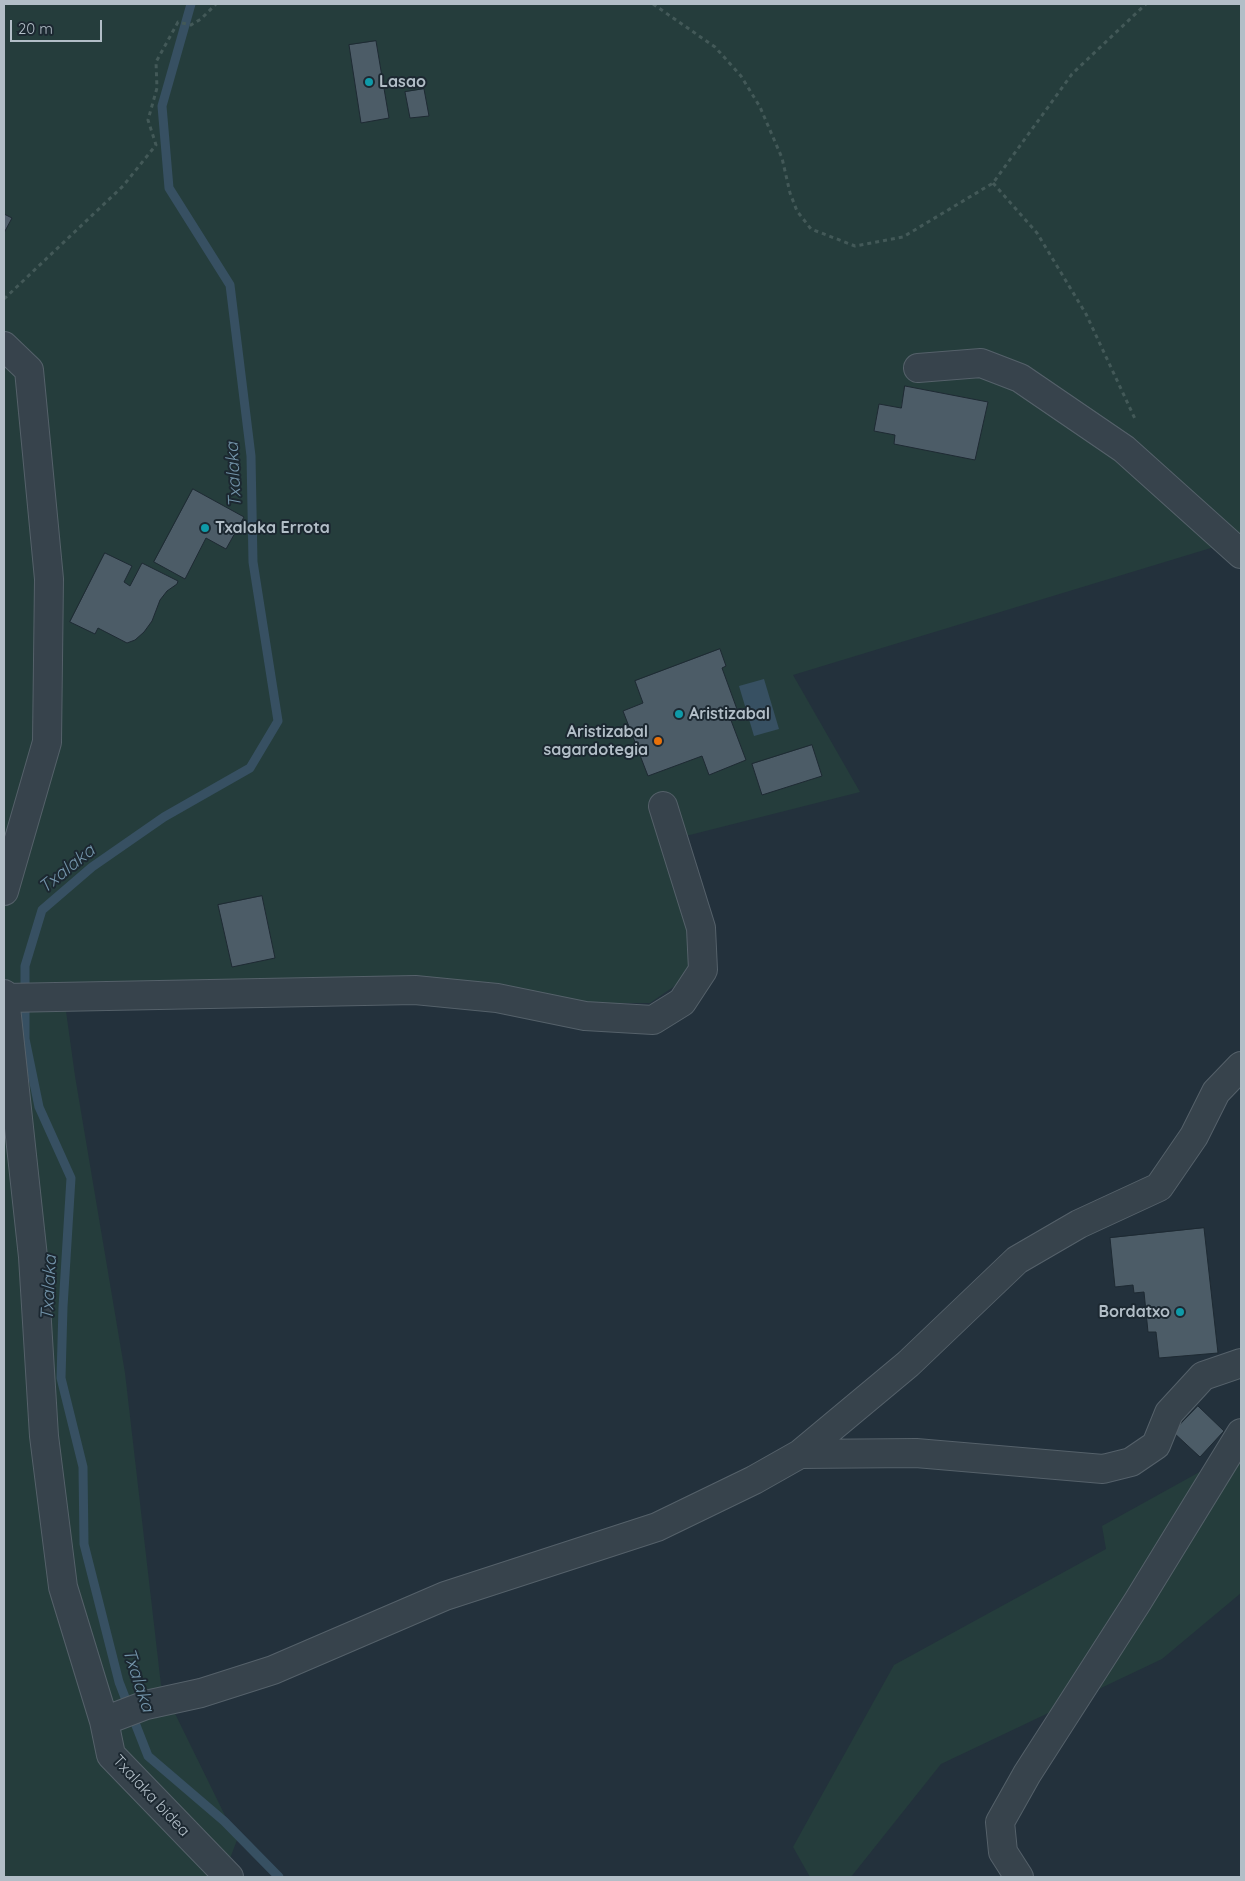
<!DOCTYPE html>
<style>
body{margin:0}
#map{position:relative;width:1245px;height:1881px;overflow:hidden;background:#23313c;font-family:Quicksand,sans-serif}
canvas{display:block}
.frame{position:absolute;inset:0;border:5px solid #b2bec7;pointer-events:none}
.scale{position:absolute;left:10px;top:20px;width:92px;height:22px;box-sizing:border-box;border:2px solid #b2bec7;border-top:0;padding-left:6px;font-size:15px;line-height:18px;white-space:nowrap;color:#b2bec7;-webkit-text-stroke:4px #1c2831;paint-order:stroke}
</style>
<div id="map">
<canvas width="1245" height="1881"></canvas>
<div class="frame"></div>
<div class="scale">20 m</div>
</div>
<script>
const g = document.querySelector('canvas').getContext('2d');
g.lineJoin = 'round';
function paint(path, color) {
  g.fillStyle = color;
  g.fill(path, 'evenodd');
}
function stroke(path, color, width, dash) {
  g.strokeStyle = color;
  g.lineWidth = width;
  g.lineCap = dash ? 'butt' : 'round';
  g.setLineDash(dash || []);
  g.stroke(path);
}
function write(font, color, halo, rows, align = 'center') {
  g.font = font + ' Quicksand,sans-serif';
  g.lineWidth = 4;
  g.setLineDash([]);
  g.textBaseline = 'middle';
  g.strokeStyle = halo;
  g.fillStyle = color;
  for (const [text, x, y, turn = 0] of rows) {
    g.save();
    g.translate(x, y);
    g.rotate((+turn || 0) * Math.PI / 180);
    g.textAlign = isNaN(turn) ? turn : align;
    if (halo) g.strokeText(text, 0, 0);
    g.fillText(text, 0, 0);
    g.restore();
  }
}
paint(new Path2D(`
 M4,4H1241V560L1224,544L793,675L860,792L662,842L694,955L679,983L650,1003L65,1004L75,1076L125,1373L161,1685L237,1840L223,1877H4Z
 M1241,1449V1593L1162,1659L941,1764L851,1877H810L793,1847L894,1665L1106,1549L1102,1526Z`), '#253d3c');
paint(new Path2D(`
 M764,679L779,729L754,736L739,686Z`), '#375062');
stroke(new Path2D(`
 M191,4L162,106L169,188L230,285L251,456L253,562L278,721L250,768L164,817L92,867L42,910L25,966V1039L39,1107L71,1178L63,1307L61,1378L83,1467L84,1544L119,1682L148,1756L224,1821L279,1877`), '#375062', 9);
const building = new Path2D(`
 M376,41L389,118L361,123L349,45Z
 M424,89L429,116L410,118L405,92Z
 M4,214L12,218L4,233Z
 M905,386L988,402L975,460L894,444L895,435L874,431L879,404L901,408Z
 M193,489L244,517L226,549L206,538L185,579L154,562Z
 M105,553L132,566L124,582L130,586L142,563L178,581L177,584L167,591L160,600L152,621L144,632L135,640L127,643L98,628L95,634L70,622Z
 M720,649L726,666L722,668L738,712L729,715L746,760L709,775L702,756L648,776L623,711L643,703L635,681Z
 M812,745L822,776L762,795L752,764Z
 M262,896L275,958L232,967L218,905Z
 M1204,1228L1218,1353L1159,1358L1156,1332H1148L1144,1292L1134,1293L1133,1285L1115,1287L1110,1238Z
 M1198,1406L1224,1431L1200,1457L1173,1432Z`);
paint(building, '#4c5c67');
stroke(building, '#1e2a33', 1);
const minor = new Path2D(`
 M4,346L29,370L49,579L47,742L4,891
 M918,368L981,363L1020,378L1124,449L1241,554
 M4,994L5,998L415,990L497,998L585,1016L653,1020L682,1002L703,970L701,928L663,806
 M5,998L33,1257L44,1436L63,1587L104,1721
 M800,1454L916,1453L1103,1469L1131,1462L1156,1445L1169,1413L1203,1376L1241,1363
 M229,1877L111,1755L104,1721L146,1705L201,1693L273,1670L445,1596L657,1527L754,1480L800,1454L908,1364L1017,1260L1079,1224L1159,1187L1194,1136L1216,1092L1241,1066
 M1019,1877L1003,1852L1000,1822L1027,1774L1138,1601L1241,1433`);
stroke(minor, '#55616a', 30);
stroke(new Path2D(`
 M653,4L715,47L741,76L760,107L782,158L790,193L797,211L811,229L855,246L903,237L993,183L1072,74L1146,4
 M993,183L1037,233L1086,314L1136,421
 M4,299L123,186L156,145L148,120L157,88L156,62L178,22L191,25L201,19L216,4`), '#435958', 3, [4, 4]);
stroke(minor, '#37434c', 28);
for (const [x, y, r, color] of [
 [369,82,5,"#0f9aa8"],
 [205,528,5,"#0f9aa8"],
 [679,714,5,"#0f9aa8"],
 [658,741,5,"#e8710a"],
 [1180,1312,5,"#0f9aa8"]
]) {
  const dot = new Path2D();
  dot.arc(x, y, r, 0, 2 * Math.PI);
  g.fillStyle = color;
  g.fill(dot);
  stroke(dot, '#1c2831', 2);
}
write('bold 16px', '#b2bec7', '#1c2831', [
 ["Lasao",379,82],
 ["Txalaka Errota",215,528],
 ["Aristizabal",689,714],
 ["Aristizabal",648,732,"right"],
 ["sagardotegia",648,750,"right"],
 ["Bordatxo",1170,1312,"right"]
], 'left');
write('16px', '#b2bec7', '#1c2831', [
 ["Txalaka bidea",151,1796,47]
]);
write('italic 18px', '#7394aa', '#1c2831', [
 ["Txalaka",234,475,-93],
 ["Txalaka",67,869,-39],
 ["Txalaka",49,1288,-87],
 ["Txalaka",138,1680,72]
]);
</script>
